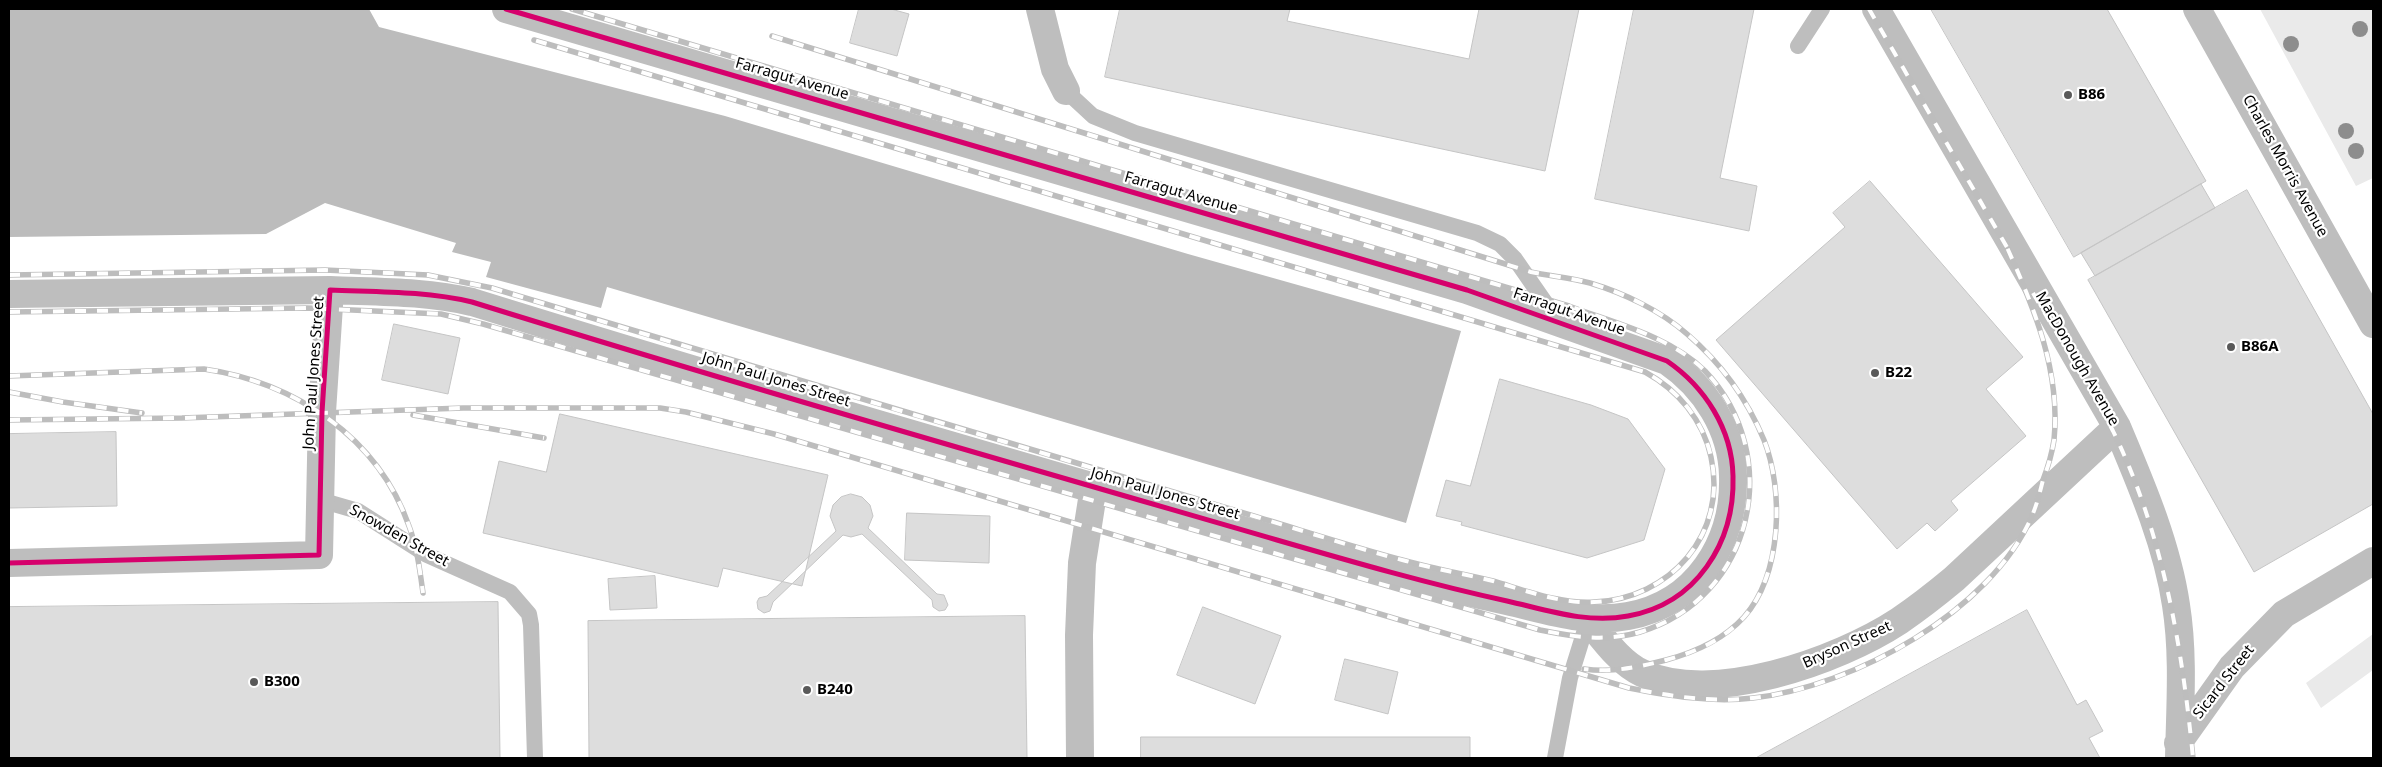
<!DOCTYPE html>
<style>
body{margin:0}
#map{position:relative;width:2382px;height:767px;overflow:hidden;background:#fff;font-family:"Noto Sans",sans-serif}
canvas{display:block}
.frame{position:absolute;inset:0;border:10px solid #000;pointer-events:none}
</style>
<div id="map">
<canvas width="2382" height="767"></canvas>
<div class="frame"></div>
</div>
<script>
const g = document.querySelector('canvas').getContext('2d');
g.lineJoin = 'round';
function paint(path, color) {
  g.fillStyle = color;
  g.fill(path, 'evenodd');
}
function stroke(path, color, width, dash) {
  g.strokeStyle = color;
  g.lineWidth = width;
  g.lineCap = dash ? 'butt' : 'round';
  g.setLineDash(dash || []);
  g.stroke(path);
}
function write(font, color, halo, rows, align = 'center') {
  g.font = font + ' "Noto Sans",sans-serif';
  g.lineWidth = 4.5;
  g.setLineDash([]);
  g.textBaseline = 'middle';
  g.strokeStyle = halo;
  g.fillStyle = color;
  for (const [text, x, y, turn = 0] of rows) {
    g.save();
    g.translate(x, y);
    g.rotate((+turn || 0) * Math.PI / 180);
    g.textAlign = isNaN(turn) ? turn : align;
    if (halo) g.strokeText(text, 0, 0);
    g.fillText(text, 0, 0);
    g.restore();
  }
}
paint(new Path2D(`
 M2260,9H2373V178L2356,186Z
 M2373,634V670L2321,708L2306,683Z`), '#eaeaea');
paint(new Path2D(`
 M9,9H369L379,27L725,116L1188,254L1461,331L1406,523L607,287L601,308L486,277L491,262L452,252L456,243L325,203L266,234L9,237Z`), '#bcbcbc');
const building = new Path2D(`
 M859,9H891L909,14L897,56L850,43Z
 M1120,9H1290L1287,21L1469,59L1479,9H1579L1545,171L1105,77Z
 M1634,9H1754L1720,178L1757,186L1749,231L1595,199Z
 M1931,9H2107L2206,181L2074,257Z
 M1870,181L2023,357L1986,389L2026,436L1951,501L1958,510L1935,531L1927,523L1897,549L1716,340L1845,227L1833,213Z
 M2201,184L2215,208L2095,276L2081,253Z
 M2247,190L2373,414V504L2254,572L2088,280Z
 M394,324L460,338L448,394L382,380Z
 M1500,379L1591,405L1628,419L1665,469L1644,540L1587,558L1461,525L1462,522L1436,516L1446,480L1470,486Z
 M560,414L828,475L802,586L723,568L718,587L483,533L499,461L546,472Z
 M116,432L117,506L9,508V434Z
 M851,494L862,497L870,505L873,516L868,528L937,594L944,595L948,605L945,610L939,611L933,607L932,600L862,534L851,537L843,535L773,602L770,611L764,613L758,609L757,602L759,598L767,596L836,531L830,516L833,505L841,497Z
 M907,513L990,516L989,563L905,560Z
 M655,576L657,608L610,610L608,579Z
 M498,602L500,758H9V607Z
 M1203,607L1281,636L1255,704L1177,675Z
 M2027,610L2077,705L2086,700L2103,731L2089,738L2100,758H1756Z
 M1025,616L1027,758H589L588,621Z
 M1345,659L1398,672L1388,714L1335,700Z
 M1141,737H1470V758H1141Z`);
paint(building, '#ddd');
stroke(building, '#c5c5c5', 1);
stroke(new Path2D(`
 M1798,46L1822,9
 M1066,91L1093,116L1135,133L1477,233L1500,244L1515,259L1558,321
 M320,500L358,511L427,555L510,592L529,614L531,625L535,758
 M1555,758L1570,678L1588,620`), '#bebebe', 16);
stroke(new Path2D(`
 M1040,9L1055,69L1066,91
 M1876,9L2117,427C2141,484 2167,544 2176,605C2184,655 2180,708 2179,758
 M2197,9L2373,324
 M9,294L330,290
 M9,563L319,555L322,412L330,290C378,292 425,291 472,302C739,385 1008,462 1277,540C1353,562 1429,584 1507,601C1547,610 1587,624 1628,616C1696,604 1735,543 1733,476C1732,429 1705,387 1667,361L1467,290L506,9
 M1588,620C1603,638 1620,663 1642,673C1712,706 1838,661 1899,621C1918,608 1936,594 1954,579L2117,427
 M2178,743L2232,667L2284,614L2373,561
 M1080,758L1079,635L1082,563L1094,487`), '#bebebe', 28);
const rail = new Path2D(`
 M1869,9L2008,249
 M772,36L1531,272C1550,276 1571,278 1590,283C1624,293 1661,311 1687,334C1721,363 1747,399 1764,440C1784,491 1782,574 1744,617C1723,640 1696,652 1666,660C1639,667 1612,673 1584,669
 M9,275L325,270L428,275L492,288C747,365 1002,441 1257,517C1307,532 1356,548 1406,561C1435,569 1464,574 1493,581C1524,590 1560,604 1594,602C1670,599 1728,534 1711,457C1703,420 1678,390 1645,372L534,40
 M2033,293C2059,338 2089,384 2113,431C2163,533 2182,646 2193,758
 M9,312L307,308L441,314L483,324L1540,630C1574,637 1606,642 1640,632C1754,598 1785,455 1705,371C1670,336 1614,323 1569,306L572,9
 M9,376L204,369C294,382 378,437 409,526C417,547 420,571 423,593
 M9,392L63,402L142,413
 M413,415L544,438
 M9,420L182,418L463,408H660L686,412L774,434L1629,688C1670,696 1712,703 1753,698C1853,687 1991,611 2032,516C2037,504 2040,492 2043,480C2048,467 2052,453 2054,440C2061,370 2033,305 2005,243`);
stroke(rail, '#bdbdbd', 5.5);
stroke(rail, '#fff', 4, [11]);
stroke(new Path2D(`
 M9,563L319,555L322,412L330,290C378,292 425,291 472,302C739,385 1008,462 1277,540C1353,562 1429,584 1507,601C1547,610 1587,624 1628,616C1696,604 1735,543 1733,476C1732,429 1705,387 1667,361L1467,290L506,9`), '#d6006c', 5);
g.fillStyle = '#8d8d8d';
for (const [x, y] of [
 [2360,29],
 [2291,44],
 [2346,131],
 [2356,151]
]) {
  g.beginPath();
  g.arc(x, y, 8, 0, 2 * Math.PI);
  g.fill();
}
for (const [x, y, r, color] of [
 [2068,95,5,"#595959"],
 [2231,347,5,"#595959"],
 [1875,373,5,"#595959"],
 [254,682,5,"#595959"],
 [807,690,5,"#595959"]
]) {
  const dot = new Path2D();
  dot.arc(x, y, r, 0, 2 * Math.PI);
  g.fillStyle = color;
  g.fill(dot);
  stroke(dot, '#fff', 2);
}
write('15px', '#000', '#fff', [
 ["Farragut Avenue",792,79,16],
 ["Charles Morris Avenue",2285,166,61],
 ["Farragut Avenue",1181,193,16],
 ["Farragut Avenue",1569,312,19],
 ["MacDonough Avenue",2077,359,60],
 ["John Paul Jones Street",314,373,-86],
 ["John Paul Jones Street",776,380,17],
 ["John Paul Jones Street",1165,494,16],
 ["Snowden Street",399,536,29],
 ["Bryson Street",1847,645,-24],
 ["Sicard Street",2224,682,-52]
]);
write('bold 15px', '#000', '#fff', [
 ["B86",2078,95],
 ["B86A",2241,347],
 ["B22",1885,373],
 ["B300",264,682],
 ["B240",817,690]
], 'left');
</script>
